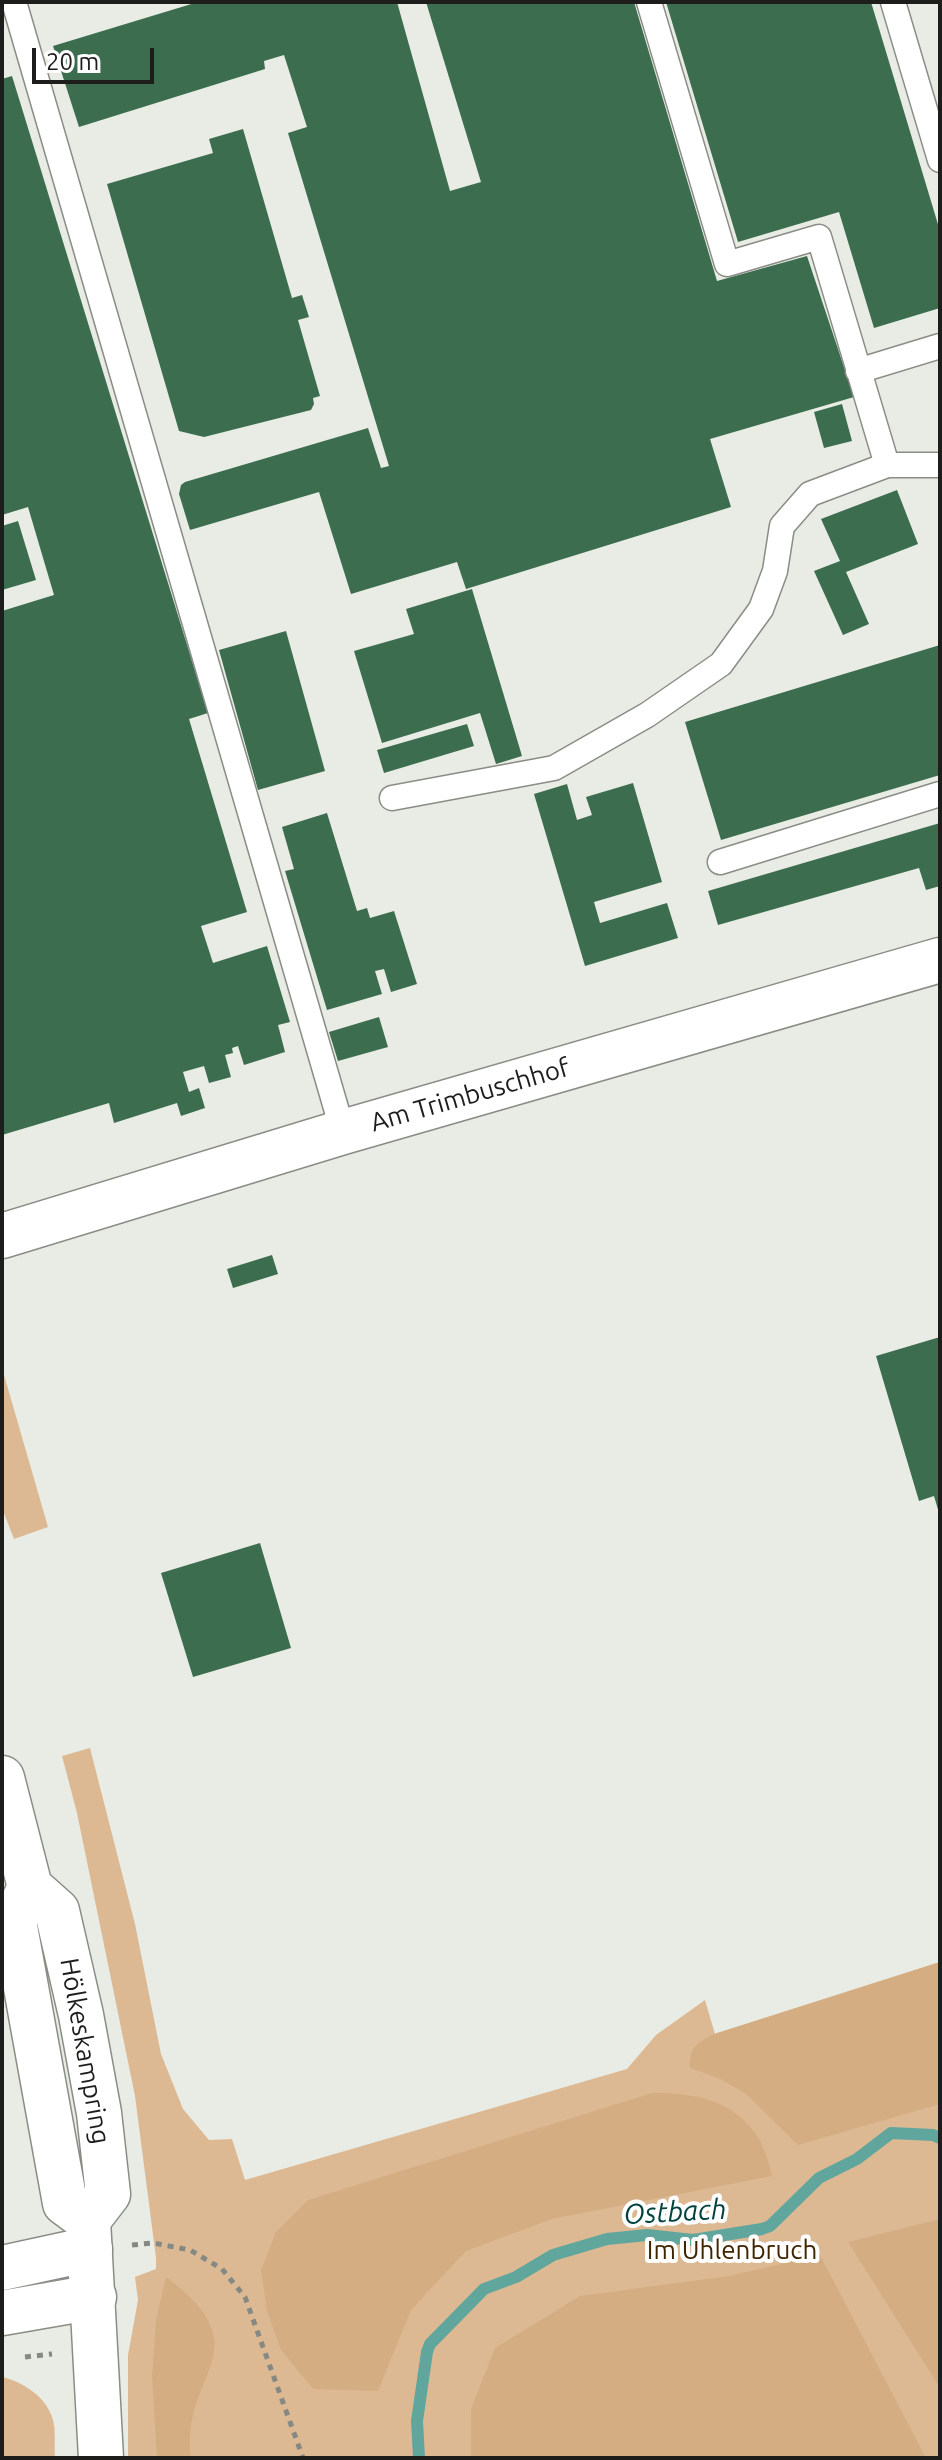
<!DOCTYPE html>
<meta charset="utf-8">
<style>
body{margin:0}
#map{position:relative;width:942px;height:2460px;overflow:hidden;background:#e8ece4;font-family:Ubuntu,sans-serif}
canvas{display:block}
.frame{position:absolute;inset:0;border:4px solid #1d1e1b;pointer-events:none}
.scale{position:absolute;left:32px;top:48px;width:122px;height:36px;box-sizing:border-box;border:4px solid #1d1e1b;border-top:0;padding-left:10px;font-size:24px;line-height:28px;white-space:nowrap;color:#1d1e1b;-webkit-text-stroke:6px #fff;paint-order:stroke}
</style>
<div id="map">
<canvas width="942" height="2460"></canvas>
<div class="frame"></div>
<div class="scale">20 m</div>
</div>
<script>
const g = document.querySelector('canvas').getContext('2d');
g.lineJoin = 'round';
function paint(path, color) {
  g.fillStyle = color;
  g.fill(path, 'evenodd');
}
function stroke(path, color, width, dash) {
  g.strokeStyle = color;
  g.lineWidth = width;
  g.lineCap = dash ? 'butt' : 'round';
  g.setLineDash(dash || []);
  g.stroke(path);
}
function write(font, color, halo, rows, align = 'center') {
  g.font = font + ' Ubuntu,sans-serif';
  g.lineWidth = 8;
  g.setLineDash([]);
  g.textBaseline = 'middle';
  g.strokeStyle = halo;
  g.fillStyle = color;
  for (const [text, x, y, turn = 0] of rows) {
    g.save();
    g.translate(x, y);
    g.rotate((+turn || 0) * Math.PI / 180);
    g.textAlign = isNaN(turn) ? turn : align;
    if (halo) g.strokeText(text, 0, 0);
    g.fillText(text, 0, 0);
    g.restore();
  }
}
paint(new Path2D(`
 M2,1368L48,1527L14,1539L2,1508Z
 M90,1748L135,1924L161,2054L183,2109L209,2140L232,2139L245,2180L627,2069L656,2035L705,2000L715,2034L940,1962V2458H128V2355L138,2300L135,2277L156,2269V2258L135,2096L77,1813L62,1756Z
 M2,2377C23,2382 47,2397 53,2420C56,2431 54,2446 55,2458H2Z`), '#ddb993');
paint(new Path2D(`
 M940,1962V2104L798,2145L745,2093L720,2079L690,2068C690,2046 695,2044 714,2034Z
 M652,2093C714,2092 760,2111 772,2176L552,2219L466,2251L411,2310L378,2391L313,2389L281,2350L267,2311L261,2270L276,2232L308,2200Z
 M940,2219V2388L848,2242Z
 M820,2255L926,2458H471V2409L495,2348L580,2296L729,2276Z
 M166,2277C265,2351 180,2372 191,2458H157L152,2377L156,2320Z`), '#d4ad83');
stroke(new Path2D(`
 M419,2458L417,2421L427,2352L430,2344L484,2289L516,2277L553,2255L607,2239L647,2235L693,2240L762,2229L770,2226L819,2178L857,2159L891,2133L933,2135L940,2138`), '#60a69d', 12);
paint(new Path2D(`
 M198,2H397L450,191L481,182L426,2H634L717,281L807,256L854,397L710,439L731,507L466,589L457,562L351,594L319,492L190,530L179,494L181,485L185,482L368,428L381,468L389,466L288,133L307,127L284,55L264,61L265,69L79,127L53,46Z
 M666,2H871L940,231V308L874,328L839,212L738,242Z
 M12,76L208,713L189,719L247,912L201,926L213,963L267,946L290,1022L278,1025L285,1052L244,1065L238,1046L232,1048L233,1053L225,1055L231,1077L209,1083L204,1066L183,1072L189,1092L199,1088L205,1108L181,1116L177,1103L114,1123L109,1103L2,1135V611L54,595L28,507L2,515V79Z
 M243,129L292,298L302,295L309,317L298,320L320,396L313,398L314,404L311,410L204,437L179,431L107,184L213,153L209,139Z
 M842,404L852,441L824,448L814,412Z
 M897,490L918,544L846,572L869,624L843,635L814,571L840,561L821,519Z
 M18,521L36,580L2,590V526Z
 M472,589L522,756L496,764L480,713L382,743L354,651L414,634L406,609Z
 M286,631L325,771L258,790L219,650Z
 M940,645V775L721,840L685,722Z
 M467,724L474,746L384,773L377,750Z
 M633,783L662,882L594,902L600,923L667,903L678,938L585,966L534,794L567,784L577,820L592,815L586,797Z
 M327,813L357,911L367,908L370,918L394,911L417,984L391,992L384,969L375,971L382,994L327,1010L285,871L294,869L282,827Z
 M940,823V886L926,890L919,868L718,925L708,891Z
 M379,1017L388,1047L338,1061L329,1032Z
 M272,1255L278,1274L233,1288L227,1269Z
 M940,1337V1513H939L934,1496L919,1501L876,1356Z
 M260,1543L291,1648L193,1677L161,1573Z`), '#3c6d4f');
const lane = new Path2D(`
 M14,2L343,1132
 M649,2L727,264L819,237L887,465
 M893,2L940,160
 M858,371L940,346
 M392,798L554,768L647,715L721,664L761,609L775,571L782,526L810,494L887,465H940
 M720,862L940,794`);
const street = new Path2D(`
 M2,1236L343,1132L940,960
 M2,2268L90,2249
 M2,2313L94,2297`);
const secondary = new Path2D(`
 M2,1778L30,1887L57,1911L81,2015L99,2113L108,2194L88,2220L101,2458
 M30,1887L14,1921L65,2203L88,2220`);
stroke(lane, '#898d85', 27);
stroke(street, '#898d85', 47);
stroke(secondary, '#898d85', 47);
stroke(new Path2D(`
 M132,2245L153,2243L190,2250L222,2269L245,2297L303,2458
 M25,2357L52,2354`), '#868983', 5, [6, 6]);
stroke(lane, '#fff', 24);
stroke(street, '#fff', 44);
stroke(secondary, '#fff', 44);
write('26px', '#1d1e1b', '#fff', [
 ["Am Trimbuschhof",470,1095,-16],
 ["Hölkeskampring",85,2051,80]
]);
write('26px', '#3f2502', '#fff', [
 ["Im Uhlenbruch",732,2250]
]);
write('italic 28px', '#00433d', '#fff', [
 ["Ostbach",675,2212,-3]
]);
</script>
